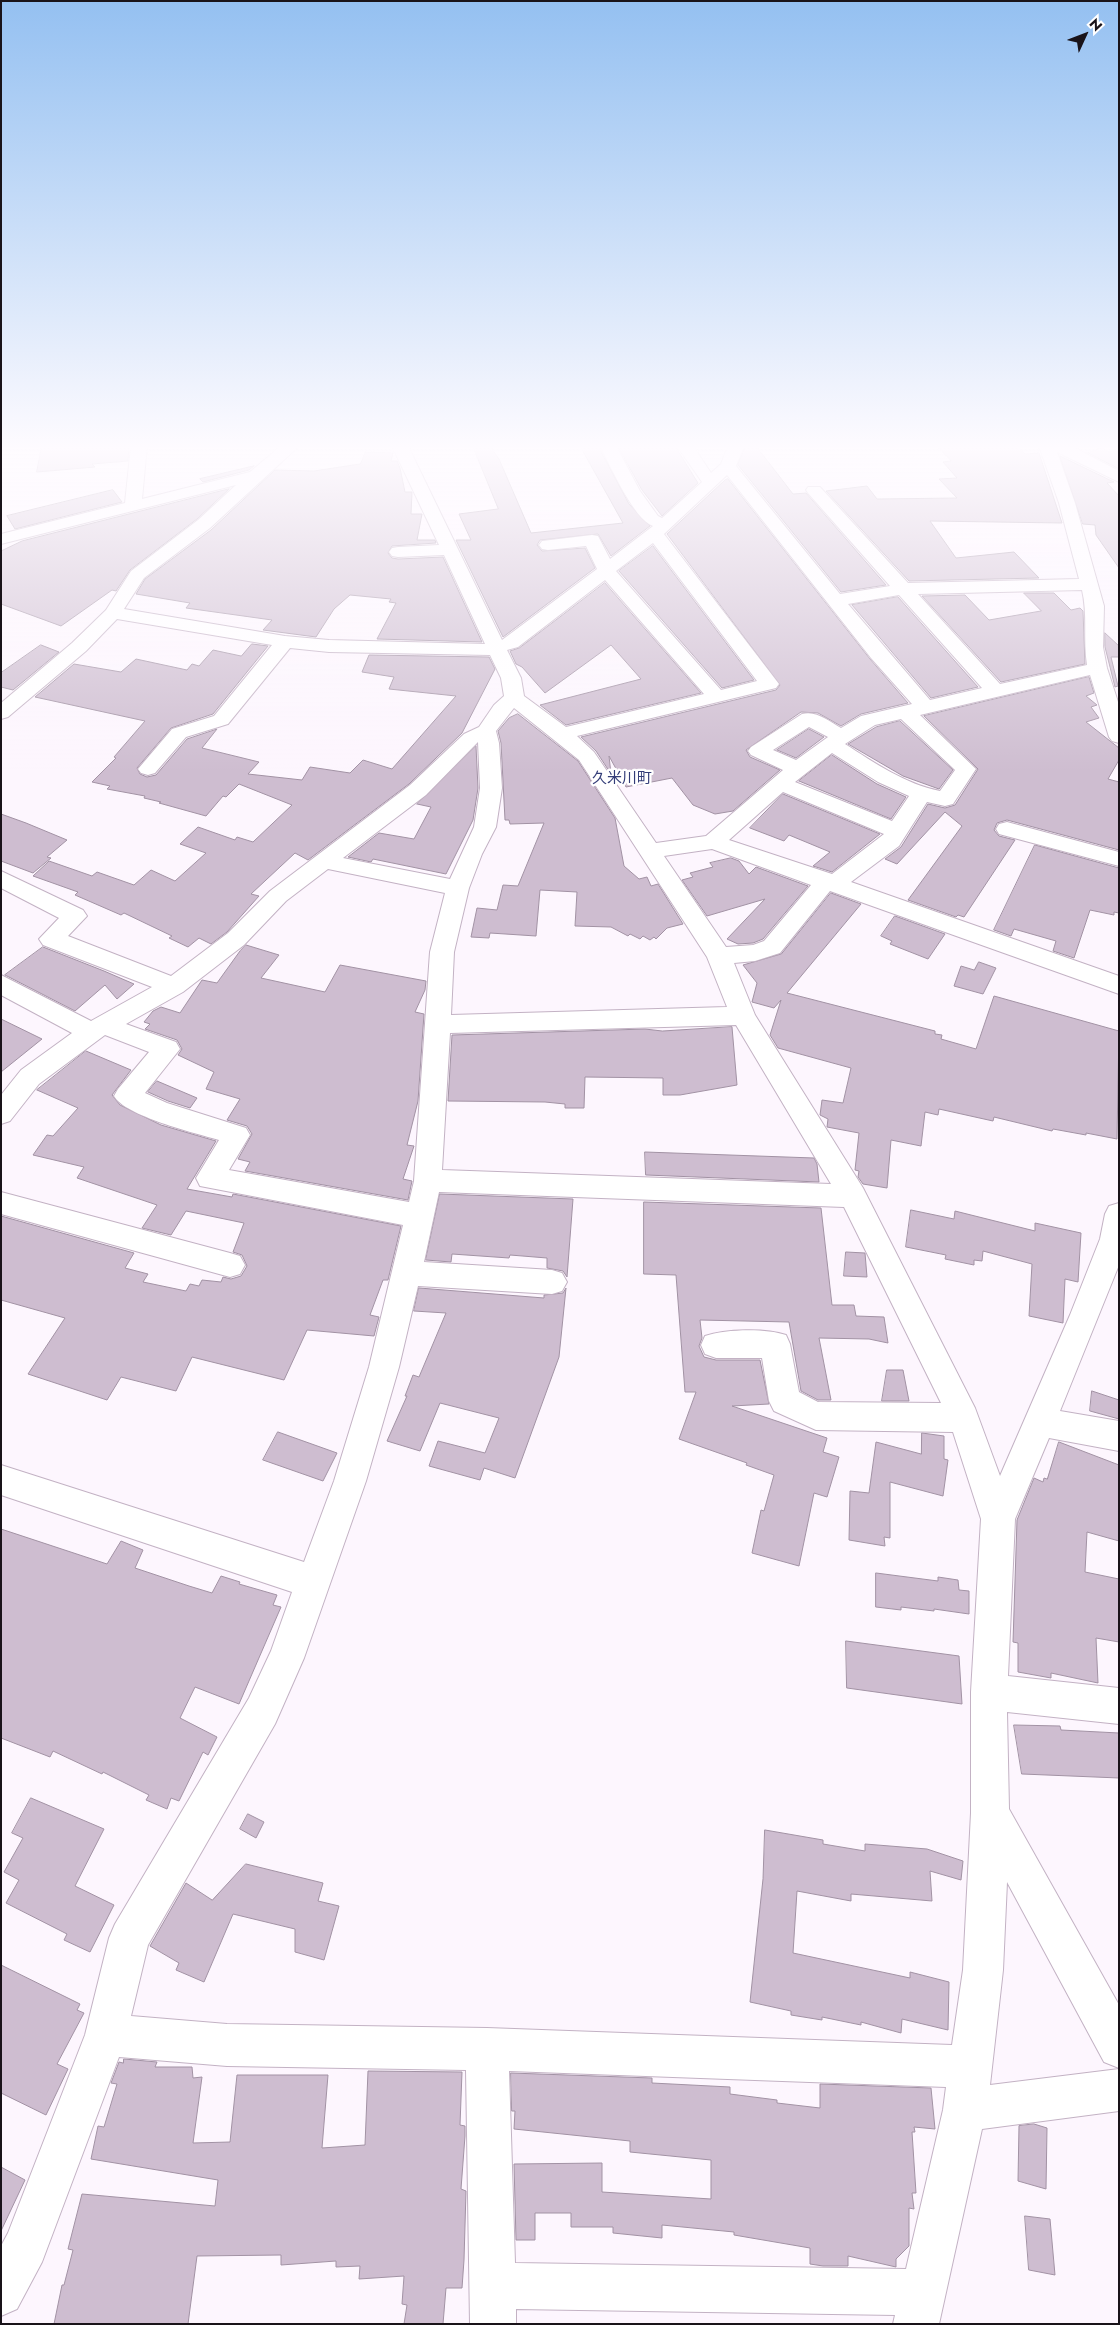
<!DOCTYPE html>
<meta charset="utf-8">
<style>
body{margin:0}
#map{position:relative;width:1120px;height:2325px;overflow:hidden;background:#fdf6fe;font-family:Jost,sans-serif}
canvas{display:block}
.frame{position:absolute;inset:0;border:2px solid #191319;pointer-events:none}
.north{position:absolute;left:1060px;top:10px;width:50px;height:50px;-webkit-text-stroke:4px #fff;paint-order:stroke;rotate:47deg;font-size:14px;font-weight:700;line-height:20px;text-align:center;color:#191319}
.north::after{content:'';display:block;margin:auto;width:18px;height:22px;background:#191319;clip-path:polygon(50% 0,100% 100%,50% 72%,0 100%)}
</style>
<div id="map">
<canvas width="1120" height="2325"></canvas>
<div class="frame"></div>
<div class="north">N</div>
</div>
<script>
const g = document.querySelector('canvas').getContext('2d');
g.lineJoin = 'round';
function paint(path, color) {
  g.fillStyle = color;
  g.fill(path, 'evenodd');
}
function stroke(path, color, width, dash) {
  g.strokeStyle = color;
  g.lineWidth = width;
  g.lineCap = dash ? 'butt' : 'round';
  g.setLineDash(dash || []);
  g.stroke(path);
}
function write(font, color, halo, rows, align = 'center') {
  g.font = font + ' Jost,"Noto Sans JP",sans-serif';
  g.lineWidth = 4.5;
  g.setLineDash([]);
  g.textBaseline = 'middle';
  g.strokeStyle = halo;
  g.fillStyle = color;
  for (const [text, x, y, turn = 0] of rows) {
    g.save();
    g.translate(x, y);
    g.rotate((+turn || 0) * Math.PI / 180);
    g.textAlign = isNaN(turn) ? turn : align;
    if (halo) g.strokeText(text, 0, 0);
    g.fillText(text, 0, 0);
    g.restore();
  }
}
const building = new Path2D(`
 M42,446H129L128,461L92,464L95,467L37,472Z
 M473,446H490L499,459L531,533L623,523L580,446H598L629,504L650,526L611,556L598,534L540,540L537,545L542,551L585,548L595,568L503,637L456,540H471L459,514L498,509Z
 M618,446H675L698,483L662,516L642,490Z
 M746,446H756L793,494L806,493L886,585L841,592L738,465Z
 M937,446H1017L1025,454L1039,453L1062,523L930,521L956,558L1014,552L1039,578L909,581L826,491L867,486L877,499L957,498L939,479L957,478L943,462L951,461Z
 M1102,448L1109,452L1119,448V469L1088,453Z
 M366,452L393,453L391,461H397L400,468L405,492H412L411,514H422L417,540H435L436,543L392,546L388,553L392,558L398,559L443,557L482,642L377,639L396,603L389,602L391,599L350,595L334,609L316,637L263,630L272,620L186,608L190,603L136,594L145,579L211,530L275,470L314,471L360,464Z
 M1060,456L1114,482L1107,483L1119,496V568L1096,535L1095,525L1083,524Z
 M254,466L249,470L203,482L200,479Z
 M728,479L870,659L908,703L861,714L841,726L818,713L801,712L746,750L750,757L780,770L733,811L715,814L693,805L672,778L626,787L609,756L611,774L596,751L581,737L776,690L780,685L667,534L725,480Z
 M229,489L197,519L130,570L116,591L112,590L61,626L1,604V551L22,541Z
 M113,490L122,502L15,529L7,516Z
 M653,546L754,680L722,688L619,571Z
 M605,583L701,693L566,725L540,705L641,679L611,645L545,693L522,667L516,664L510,651L519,648Z
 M1024,593H1054L1071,610L1080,608L1083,611L1085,664L1001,682L922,596L965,595L989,620L1041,611Z
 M898,597L978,687L931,698L852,605Z
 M1105,633L1119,646V657H1111L1118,686L1115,687L1105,647Z
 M252,644L268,646L213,714L171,728L137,768L140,774L147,777L156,775L187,739L217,729L202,748L259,762L248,774L302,780L310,767L350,773L363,760L392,769L456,696L389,689L394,677L362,672L369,655L489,657L495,669L462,733L409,784L308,860L295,853L251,894L259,896L227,932L211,944L199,938L188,947L169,938L172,936L124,913L121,915L75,895L78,892L33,876L49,861L92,876L97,872L134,885L151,870L175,881L206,853L180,844L198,827L235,840L237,837L253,842L292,805L239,784L226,797L223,796L206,816L159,803L161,802L144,798L145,796L107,789L110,786L92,782L116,758L114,757L145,721L35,697L74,664L121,672L136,659L187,670L192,664L199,666L213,650L241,656Z
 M41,645L59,652L13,690L1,687V673Z
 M1089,677L1094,693L1086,696L1097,705L1091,707L1099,718L1086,722L1119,748V760L1108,779L1119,782V850L1007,820L997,823L994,830L999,836L1015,840L964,917L958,915L956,917L908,900L962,826L945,812L897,864L885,859L901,847L928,804L945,808L955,805L978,769L924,716Z
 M518,714L578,761L615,818L624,866L639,879L647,877L651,886L658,884L683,924L667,928L656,939L654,937L650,940L643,936L640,939L630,934L628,936L611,927L575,926L577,892L540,890L536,936L490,933L489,938L471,937L477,908L497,910L503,885L518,886L544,823L510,824L509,820H505L501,743L498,731L509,718Z
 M900,721L953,770L939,789L903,776L848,744L876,727Z
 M809,729L824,737L796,758L777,750Z
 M476,746L478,788L473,820L446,874L373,859L371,862L348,857L379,833L414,839L431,807L417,804Z
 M832,755L877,784L906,797L891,819L799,781Z
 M783,794L880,834L832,872L813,866L830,852L789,835L784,841L750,828Z
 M1,814L26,823L67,840L47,857L51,858L33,873L1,861Z
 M1035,845L1119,868V913L1114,912V915L1090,910L1074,958L1053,951L1056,941L1014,929L1011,936L994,930Z
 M731,858L739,861L749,874L756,867L808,886L763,939L753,943L738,944L727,939L765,899L707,916L682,880L693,877L690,873L713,867L710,863Z
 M831,893L861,904L787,993L935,1031V1034L942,1035L941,1039L976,1049L994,996L1119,1031L1117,1139L1086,1133V1135L1053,1129L1052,1131L994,1117L993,1121L939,1109L938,1115L925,1112L921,1146L891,1140L887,1188L863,1184L858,1177L859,1171L855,1170L859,1133L827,1127L828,1119L820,1115L822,1100L843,1103L851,1068L778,1048L770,1035L781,1000L774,1008L752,1002L757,983L743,965L781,954Z
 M895,916L945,934L928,959L890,944L892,941L881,936Z
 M246,945L279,955L261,978L325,992L340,965L426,981L425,990L415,1012L424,1014L418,1101L407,1145L414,1146L403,1179L412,1181L408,1200L245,1171L250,1162L238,1159L252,1134L247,1126L227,1120L240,1099L206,1089L214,1072L178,1055L182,1049L177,1040L145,1029L150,1024L144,1022L153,1011L161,1007L180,1013L202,980L217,983L240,951Z
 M43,947L104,971L134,984L117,999L105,985L75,1011L5,975Z
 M979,962L996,968L983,994L954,986L961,966L974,970Z
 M1,1019L42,1039L1,1072Z
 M732,1027L737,1085L680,1095H663V1078L585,1077L584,1108H565V1104L545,1102L448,1101L452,1035L645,1029L662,1031Z
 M86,1051L131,1070L112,1095L120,1105L161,1125L216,1141L187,1189L232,1197L233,1194L401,1226L388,1280H383L370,1315L379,1317L374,1336L307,1330L284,1380L192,1357L176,1391L121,1377L107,1400L28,1374L65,1318L1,1300V1216L134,1253L125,1268L148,1274L143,1282L186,1291L190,1284L199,1286L202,1280L221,1282L223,1277L231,1279L241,1276L247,1266L242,1255L233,1252L244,1223L186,1211L171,1235L142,1228L157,1205L77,1178L84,1167L33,1155L47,1135L53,1136L78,1108L37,1090Z
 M157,1081L197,1098L190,1108L168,1101L148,1092Z
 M645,1152L814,1158L817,1164L819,1182L646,1175Z
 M440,1194L573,1199L567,1277L563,1271L547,1268V1258L510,1255L509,1258L452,1254L451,1262L426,1260Z
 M644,1202L821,1208L832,1305H854L856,1316L884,1317L888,1343L869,1339L819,1338L831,1400H818L801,1391L789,1322L700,1320L702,1338L699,1346L704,1357L716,1360H760L769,1404L732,1406L827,1438L823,1452L839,1457L827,1497L814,1493L799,1566L752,1553L761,1510L764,1511L774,1475L746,1465L747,1463L679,1439L696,1392H685L676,1275L644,1274Z
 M911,1210L954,1219L955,1211L1035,1231V1223L1081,1233L1078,1282L1065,1279L1063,1323L1029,1316L1032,1264L983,1251L982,1261L974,1260V1265L945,1259L946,1255L906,1247Z
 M846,1252L865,1253L867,1277L844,1276Z
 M419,1288L544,1298V1295L563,1293L566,1288L559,1357L515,1478L484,1468L480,1480L429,1466L438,1441L485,1453L499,1418L440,1403L420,1451L387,1441L407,1396H405L413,1375L419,1377L446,1313L414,1311Z
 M887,1370H903L909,1401H882Z
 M1092,1391L1119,1400V1419L1090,1411Z
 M278,1432L337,1453L323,1481L263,1460Z
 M922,1433L944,1436V1459L948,1460L943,1496L890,1482V1538L884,1537L885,1546L849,1540L850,1491L869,1493L876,1442L921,1454Z
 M1059,1442L1119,1465V1541L1087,1532L1085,1572L1119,1579V1642L1096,1638L1098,1683L1051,1673V1678L1018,1672V1643L1013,1642L1017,1520L1034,1478L1043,1482L1044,1478L1047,1479Z
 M1,1529L107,1564L121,1541L143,1550L135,1568L189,1586L212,1593L221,1576L240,1582L239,1584L277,1595L273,1605L281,1607L239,1704L195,1687L180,1718L217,1737L208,1755L203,1752L179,1801L171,1798L167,1809L146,1800L149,1795L103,1772L102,1774L53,1751L50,1757L1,1738Z
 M876,1573L938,1581V1577L958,1580L959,1590L969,1591V1614L934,1609V1611L901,1607V1610L876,1607Z
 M846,1641L959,1656L962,1704L847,1688Z
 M1014,1725L1060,1726L1061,1730L1119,1733V1778L1022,1774Z
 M31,1798L104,1829L75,1886L114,1905L90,1952L64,1940L67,1934L6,1903L19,1880L4,1872L23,1838L12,1833Z
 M248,1814L264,1822L256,1838L240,1829Z
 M765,1830L823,1840V1844L865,1851V1844L927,1849L963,1861L961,1880L930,1871L932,1901L851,1894V1901L797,1891L793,1953L910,1978V1972L949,1982L948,2030L902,2019L901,2033L861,2022V2025L822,2017V2020L791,2015V2011L750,2002L763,1879Z
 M246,1864L323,1883L318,1901L339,1906L324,1960L295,1952V1929L233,1914L204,1982L176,1970L179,1963L150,1946L186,1883L212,1900Z
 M1,1965L80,2004L77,2010L84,2013L57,2064L68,2069L46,2115L1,2093Z
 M124,2059L157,2062L155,2067H192L193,2078L202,2077L193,2143L230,2142L237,2075H328L322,2148L365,2145L368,2071L462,2072L460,2125L465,2126V2136L461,2189L466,2191L464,2260L462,2288H446L443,2324H404L407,2305L402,2304L404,2276L359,2279L360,2266L336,2267V2261L281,2265V2255L197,2256L188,2324H54L62,2285H64L73,2250L68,2249L82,2194L215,2206L218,2180L91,2159L98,2126L104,2127L117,2084L111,2083L119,2062L123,2063Z
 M511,2073L652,2078V2083L730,2087V2094L777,2100V2103L820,2108V2084L931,2088L935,2129L914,2127L915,2132H912L916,2193H912L914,2209L909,2208V2246L896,2259V2267L848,2256V2266H823L810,2264V2248L734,2235V2232L662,2225V2238L613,2233V2227H571V2213H535V2240H516L514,2164L602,2163V2192L711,2199V2160L630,2152V2141L514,2129L515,2111H512Z
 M1034,2124L1047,2128L1046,2189L1018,2181L1019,2126Z
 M1,2167L25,2180L1,2231Z
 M1025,2216L1050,2219L1055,2275L1029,2270Z`);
paint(building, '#cebdd0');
stroke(building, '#a292a4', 1);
const minor = new Path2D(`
 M131,446H147L142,499L250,472L281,446H299L210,528L144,578L124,609L285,636L329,640L485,644L444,555L398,557L392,556L389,552L392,548L398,547L439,545L392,446H408L502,640L597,569L586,546L548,550L542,549L539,545L542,541L592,535L598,536L610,559L653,526C634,520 610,465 600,446H616L640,491L658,516L662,518L702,482L677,446H693L711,473L721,464L728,446H744L736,466L840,594L890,586L808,493L806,490L808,487H820L908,583L1079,579L1059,503L1039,446H1071L1119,471V482L1057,452L1075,503L1104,606L1103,647L1107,668L1119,705V743L1112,741L1109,737L1090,675L920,715L976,769L953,804L945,806L927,802L899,846L851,882L1119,976V994L830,891L780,953L755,961L734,963L755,1015L863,1188L975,1408L1000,1476L1070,1315L1100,1239L1105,1214L1109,1206L1119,1203V1265L1060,1411L1119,1421V1451L1049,1438L1015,1519L1008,1676L1119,1688V1724L1007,1712L1009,1809L1119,2005V2068L1104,2062L1007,1882L1003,1970L990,2085L1119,2069V2111L982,2129L939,2324H893L895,2315L516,2309V2324H470L466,2070L227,2066L119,2057L42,2262L17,2309L1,2316V2246L8,2233L85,2035L109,1938L115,1924L249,1698L271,1651L292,1592L1,1495V1465L304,1562L334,1481L369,1367L403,1225L200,1186L196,1178L219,1140C195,1133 125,1116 114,1096L118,1089L149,1052L105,1035L39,1084L10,1121L1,1124V1095L21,1070L72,1033L1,995V975L91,1021L152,987L43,945L39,939L59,918L1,888V871L83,910L87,916L68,936L171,976L228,933L270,891L410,785L464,734L479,727L494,705L504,696L501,678L490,655L329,652L290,648L228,724L186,737L155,773L148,775L141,773L138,769L172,729L214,716L272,645L117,619L86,651L8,717L1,719V703L72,643L106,610L131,571L198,520L236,485L1,544V534L125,503ZM727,475L871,658L912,704L861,716L841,728C829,721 816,710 802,714L751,747L748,751L751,755L783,770L706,836L656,843L594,752L577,736L776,688L779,684L664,534ZM653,543L757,681L721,690L616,571ZM605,580L704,694L566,727L524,696L521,678L507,650L518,647ZM1082,590C1088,614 1083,639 1087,665L1000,684L918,594ZM899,595L982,688L930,700L848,604ZM514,708L579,760L707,957L727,1007L451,1015L454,952L469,888L482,854L496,827L502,788L499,743L496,731ZM901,719L955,770L940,791C905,784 875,763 845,744L875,725ZM809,727L828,737L796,760L773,750ZM478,742L480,788L474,827L450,879L343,858L426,795ZM832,753L878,782L909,796L892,821L795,782ZM783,792L884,834L832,874L729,840ZM712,849L811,885L764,941L753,945L726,947L664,856ZM328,869L445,893L430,952L414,1181L409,1202L229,1170L250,1135L246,1128L167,1103L145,1093L180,1049L176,1042L126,1024L183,992L244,945L286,901ZM736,1025L831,1184L442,1170L450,1033ZM439,1192L844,1207L941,1403L818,1402L799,1392L790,1344L786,1335C766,1328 725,1329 705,1336L701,1345L705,1354L716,1358H762L769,1401L774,1411L816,1430L953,1432L981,1519L971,1692V1813L963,1970L952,2045L487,2028L227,2024L131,2016L148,1945L275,1724L304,1658L366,1481L399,1367L418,1286L552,1294L562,1291L567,1282L562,1273L552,1270L424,1262ZM509,2071L946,2087L943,2110L906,2269L515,2263Z
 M1007,822L1119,852V866L999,834L996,829L999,824Z
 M1,1192L230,1253L240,1256L245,1265L240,1274L230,1277L1,1214Z`);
stroke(minor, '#c3b2c4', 2);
paint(minor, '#fff');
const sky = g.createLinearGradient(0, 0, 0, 772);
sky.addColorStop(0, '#94c0f1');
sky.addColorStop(0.58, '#fefbff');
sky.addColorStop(1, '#fefbff00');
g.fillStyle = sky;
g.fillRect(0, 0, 1120, 772);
write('15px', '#333d78', '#fff', [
 ["久米川町",622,779]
]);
</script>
